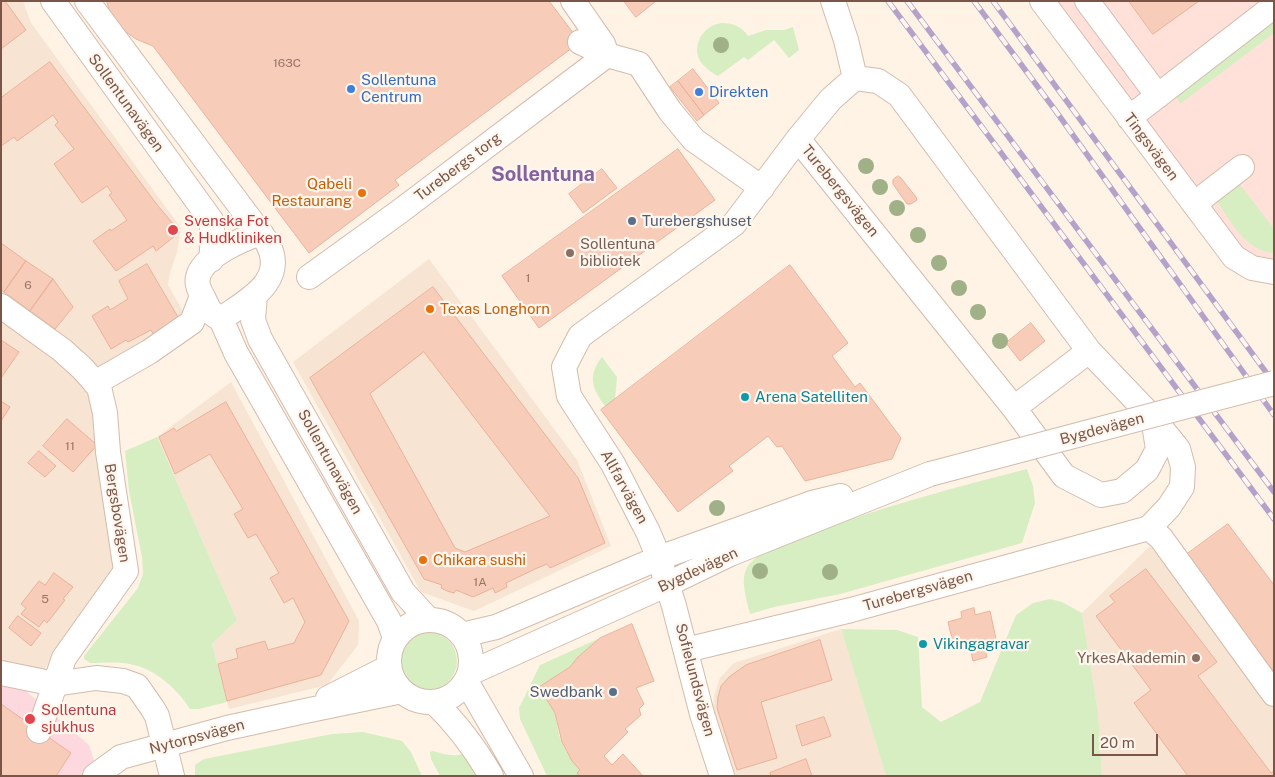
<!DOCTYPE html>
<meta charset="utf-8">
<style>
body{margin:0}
#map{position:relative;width:1275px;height:777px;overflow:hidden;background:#fef3e5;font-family:"Public Sans",sans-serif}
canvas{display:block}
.frame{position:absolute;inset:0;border:2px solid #7b5547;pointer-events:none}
.scale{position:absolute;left:1092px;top:734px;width:66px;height:22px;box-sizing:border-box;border:2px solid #7b5547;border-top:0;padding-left:6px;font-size:15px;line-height:18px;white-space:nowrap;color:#7b5547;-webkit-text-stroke:4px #fff7ee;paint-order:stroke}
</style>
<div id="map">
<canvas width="1275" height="777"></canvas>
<div class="frame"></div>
<div class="scale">20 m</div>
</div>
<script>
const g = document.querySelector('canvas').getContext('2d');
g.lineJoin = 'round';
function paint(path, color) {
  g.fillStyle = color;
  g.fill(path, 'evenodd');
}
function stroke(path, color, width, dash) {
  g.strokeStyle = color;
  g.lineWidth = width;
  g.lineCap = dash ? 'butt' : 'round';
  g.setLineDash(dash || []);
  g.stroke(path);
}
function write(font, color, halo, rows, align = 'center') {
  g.font = font + ' "Public Sans",sans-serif';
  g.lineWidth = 4.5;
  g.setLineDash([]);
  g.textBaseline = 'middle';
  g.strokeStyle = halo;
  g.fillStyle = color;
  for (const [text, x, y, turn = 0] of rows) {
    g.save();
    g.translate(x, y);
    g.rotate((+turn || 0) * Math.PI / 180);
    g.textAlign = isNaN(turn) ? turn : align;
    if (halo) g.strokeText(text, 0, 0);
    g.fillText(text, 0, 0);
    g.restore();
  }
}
paint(new Path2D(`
 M1,1H23L31,23L181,228L177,252L170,273L168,285L186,317L93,400L124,562L27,692L1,676Z
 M429,259L577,460L611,546L474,611L421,592L293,362Z
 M231,382L359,621L358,645L327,685L229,709L212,644L237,620L157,437Z
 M1150,546L1274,706V776H1102L1098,712L1082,613Z
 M841,629L886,776H736L713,711L714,696L720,678L734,663Z`), '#f7e4d3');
paint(new Path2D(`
 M1053,1H1274V264L1259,265L1234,245Z`), '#ffe1d9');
paint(new Path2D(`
 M1,676L27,692L89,745L99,776H1Z`), '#fdd8df');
paint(new Path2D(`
 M1274,19V33L1180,104L1175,94Z
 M722,23C734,23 742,27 748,36L766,30H784L793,27L799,50L789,58L774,40L748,60L744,57L718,76C712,73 704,67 700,61C691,44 705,24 722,23Z
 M1239,183L1274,229V253C1247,252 1230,221 1217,201Z
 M602,357L617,377L615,400L606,407C592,389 587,376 602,357Z
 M157,437L237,620L212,644L227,702L199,709H190C178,690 156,670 134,665C120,661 104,663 90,663L84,659V656L138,588L143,574L142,557L129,491L125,451Z
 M1027,469L1033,486L1035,503L1022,543L840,594L774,607L750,614C747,600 739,579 748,566C761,549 786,543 804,536C877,508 952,488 1027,469Z
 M1050,599L1062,602L1082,613L1098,712L1102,776H886L841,629L897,630L918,637L922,707L941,722L980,702L1016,615L1033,603Z
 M399 661a29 29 0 1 1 58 0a29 29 0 1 1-58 0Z
 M600,638L578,657L570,667L539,687L555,713L559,735L566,751L580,770L577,773L579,776H547L520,719L519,708L540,665Z
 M363,732L402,741L411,752L422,776H195V765L204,759L332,734Z
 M433,751C444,754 455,758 465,753L482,776H440L431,759L430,752Z`), '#d7eec2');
const building = new Path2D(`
 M1,1H5L26,30L1,49Z
 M107,1H549L580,42L395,180L399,185L309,253L153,46L136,39L119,27L112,18Z
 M624,1H656L636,17Z
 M1129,1H1199L1153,34Z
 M50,62L158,206L180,232L156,251L153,246L116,271L93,241L110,229L111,231L127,220L109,195L112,193L107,186L82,203L54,164L74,149L55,125L58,122L53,115L17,141L14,137L1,146V98Z
 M693,69L719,103L704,115L678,81Z
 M678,81L704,115L697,121L670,87Z
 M678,149L715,200L539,328L502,276Z
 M602,169L617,188L583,213L569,194Z
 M898,176L901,178L916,197L917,200L911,204H907L893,184V180Z
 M1,243L26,261L4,292L1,290Z
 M26,261L53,279L30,311L4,292Z
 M147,264L179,319L154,335L151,330L128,342L126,340L111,349L92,316L108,306L110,310L128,299L119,281Z
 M790,265L848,343L832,356L855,387L860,383L901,438L892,459L805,481L782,446L777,447L768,436L729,466L733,471L678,512L601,410Z
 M53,279L73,307L55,329L30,311Z
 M433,287L578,478L605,543L550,568L547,564L535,569L506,583L507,587L495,593L493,588L473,597L456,590L454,593L447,591L441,588L442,585L424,579L310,378ZM424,352L550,516L465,552L455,548L370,394Z
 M1031,323L1045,341L1020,361L1006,343Z
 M1,340L19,352L1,378Z
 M1,401L10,407L1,421Z
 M226,402L349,621L321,675L227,701L218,664L238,658L236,649L265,641L268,650L294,643L305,622L293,598L284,603L270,578L279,573L256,534L248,538L234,514L243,509L210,454L175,474L159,437L174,428L176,431Z
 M67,419L97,445L73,472L43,446Z
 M39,451L56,466L45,477L28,463Z
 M1228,524L1274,585V672L1186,555Z
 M1146,569L1217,662L1198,676L1271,773L1274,771V776H1188L1134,703L1151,690L1096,616L1115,602L1110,596Z
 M54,573L73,587L63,599L65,600L47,623L44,620L39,627L21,614L26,608L21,604L39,581L45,585Z
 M974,608L975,615L990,611L996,639L983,642L987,657L973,661L970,647L955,651L948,622L962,618L961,612Z
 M18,616L41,633L31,646L9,628Z
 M632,624L654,681L636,688L644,704L639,709L641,715L625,729L628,732L604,756L612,765L623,754L643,776H579L577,773L580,770L572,761L562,742L555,713L539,687L570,667L578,657L600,638Z
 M820,640L832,680L761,702L777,758L737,770L717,708L718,697L721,686L729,677L746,665Z
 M1,704L71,753L56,776H1Z
 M824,717L831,736L802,746L796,726Z
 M806,759L812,776H771L770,773Z`);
paint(building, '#f7cdba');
stroke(building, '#ebb199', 1);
const minor = new Path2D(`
 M53,1L211,220L213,239L211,260
 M87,1L267,242C288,281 248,300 221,319
 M573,1L603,44L607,55
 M833,1L846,40L855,78
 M1042,1L1234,257L1252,268L1274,272
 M1087,1L1158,96
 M580,42L607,55L639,64L670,111L694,140L762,188
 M1129,118L1274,6
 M798,139L1014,408L1064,476L1101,495L1122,491L1147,470L1158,449L1153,418
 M1194,204L1242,167
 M261,233C242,239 203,256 198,277C196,284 200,292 204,299C208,308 211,315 221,319L236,353L389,621L395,638
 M309,277L399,212L607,55
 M255,295L253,320L260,339L403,592L428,619
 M1,306L62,350L82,368L99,387L105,413L108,452L126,571L64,658L39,731
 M95,383L149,352L192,322L202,296
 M1014,408L1089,351
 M1149,528L1161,538L1274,694
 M389 661a41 41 0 1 1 82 0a41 41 0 1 1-82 0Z
 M462,635L496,627L659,558L812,503L841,496
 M686,650L851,610L1149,528L1169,507L1182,487L1183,467L1178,449L1153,418L1089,351L899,95L878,81L855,78L831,99L798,139L734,224L580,336L564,367L569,396L613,464L648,532L659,558L674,606L702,714L722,776
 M1,673L55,684L96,678L123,681L137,686L153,709L157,716L172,776
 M470,673L668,584L730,554L930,474
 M466,681L521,776
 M328,698L389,667
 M434,702C457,724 475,748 491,776
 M95,776L121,757L227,728L305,711L402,691`);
stroke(minor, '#d4bbac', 26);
stroke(minor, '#fff', 24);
const rail = new Path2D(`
 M888,1L1274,519
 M907,1L1274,492
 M974,1L1055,110L1274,415
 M993,1L1274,383`);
stroke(rail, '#b4a2ca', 5.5);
stroke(rail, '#fff7ee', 4, [11]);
const minorBridge = new Path2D(`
 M930,474L1274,383`);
stroke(minorBridge, '#d4bbac', 26, []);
stroke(minorBridge, '#fff', 24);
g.fillStyle = '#a0b188';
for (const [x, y] of [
 [721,45],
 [866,166],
 [880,187],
 [897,208],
 [918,235],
 [939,263],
 [959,288],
 [978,312],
 [1000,341],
 [717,508],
 [760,571],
 [830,572]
]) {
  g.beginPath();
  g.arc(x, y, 8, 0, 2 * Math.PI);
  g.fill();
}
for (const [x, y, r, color] of [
 [351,89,5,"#3f7fe0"],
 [699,92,5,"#3f7fe0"],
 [362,193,5,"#e8710a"],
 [632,221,5,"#5c6f8a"],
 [173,230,6,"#e0444e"],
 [570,253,5,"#8d6e63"],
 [430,309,5,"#e8710a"],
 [745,397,5,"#0f9aa8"],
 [423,560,5,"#e8710a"],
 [923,644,5,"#0f9aa8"],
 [1196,658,5,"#8d6e63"],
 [613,692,5,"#5c6f8a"],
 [30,719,6,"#e0444e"]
]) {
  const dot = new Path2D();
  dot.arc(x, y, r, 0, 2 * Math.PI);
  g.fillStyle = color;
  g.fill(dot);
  stroke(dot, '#fff7ee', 2);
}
write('12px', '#9a7364', null, [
 ["163C",287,63],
 ["1",528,278],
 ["6",28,285],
 ["11",70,446],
 ["1A",480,582],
 ["5",45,599]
]);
write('15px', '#366cbe', '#fff7ee', [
 ["Sollentuna",361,80],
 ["Centrum",361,97],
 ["Direkten",709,92]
], 'left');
write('15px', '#7b5547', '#fff7ee', [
 ["Sollentunavägen",126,103,54],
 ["Tingsvägen",1151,147,53],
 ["Turebergs torg",458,167,-37],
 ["Turebergsvägen",840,191,51],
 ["Bygdevägen",1102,429,-15],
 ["Sollentunavägen",330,462,61],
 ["Allfarvägen",624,487,61],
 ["Bergsbovägen",117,513,81],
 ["Bygdevägen",698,570,-25],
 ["Turebergsvägen",918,591,-16],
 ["Sofielundsvägen",695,680,75],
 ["Nytorpsvägen",197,737,-15]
]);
write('15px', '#c56008', '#fff7ee', [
 ["Qabeli",352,184,"right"],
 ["Restaurang",352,201,"right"],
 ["Texas Longhorn",440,309],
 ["Chikara sushi",433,560]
], 'left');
write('15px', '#be3a42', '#fff7ee', [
 ["Svenska Fot",184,221],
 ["& Hudkliniken",184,238],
 ["Sollentuna",41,710],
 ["sjukhus",41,727]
], 'left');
write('15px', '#4e5e75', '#fff7ee', [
 ["Turebergshuset",642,221],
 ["Swedbank",603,692,"right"]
], 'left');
write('15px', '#785e54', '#fff7ee', [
 ["Sollentuna",580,244],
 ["bibliotek",580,261],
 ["YrkesAkademin",1186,658,"right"]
], 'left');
write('15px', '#0d838f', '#fff7ee', [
 ["Arena Satelliten",755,397],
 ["Vikingagravar",933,644]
], 'left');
write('bold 20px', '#85629f', '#fff7ee', [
 ["Sollentuna",543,175]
]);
</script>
